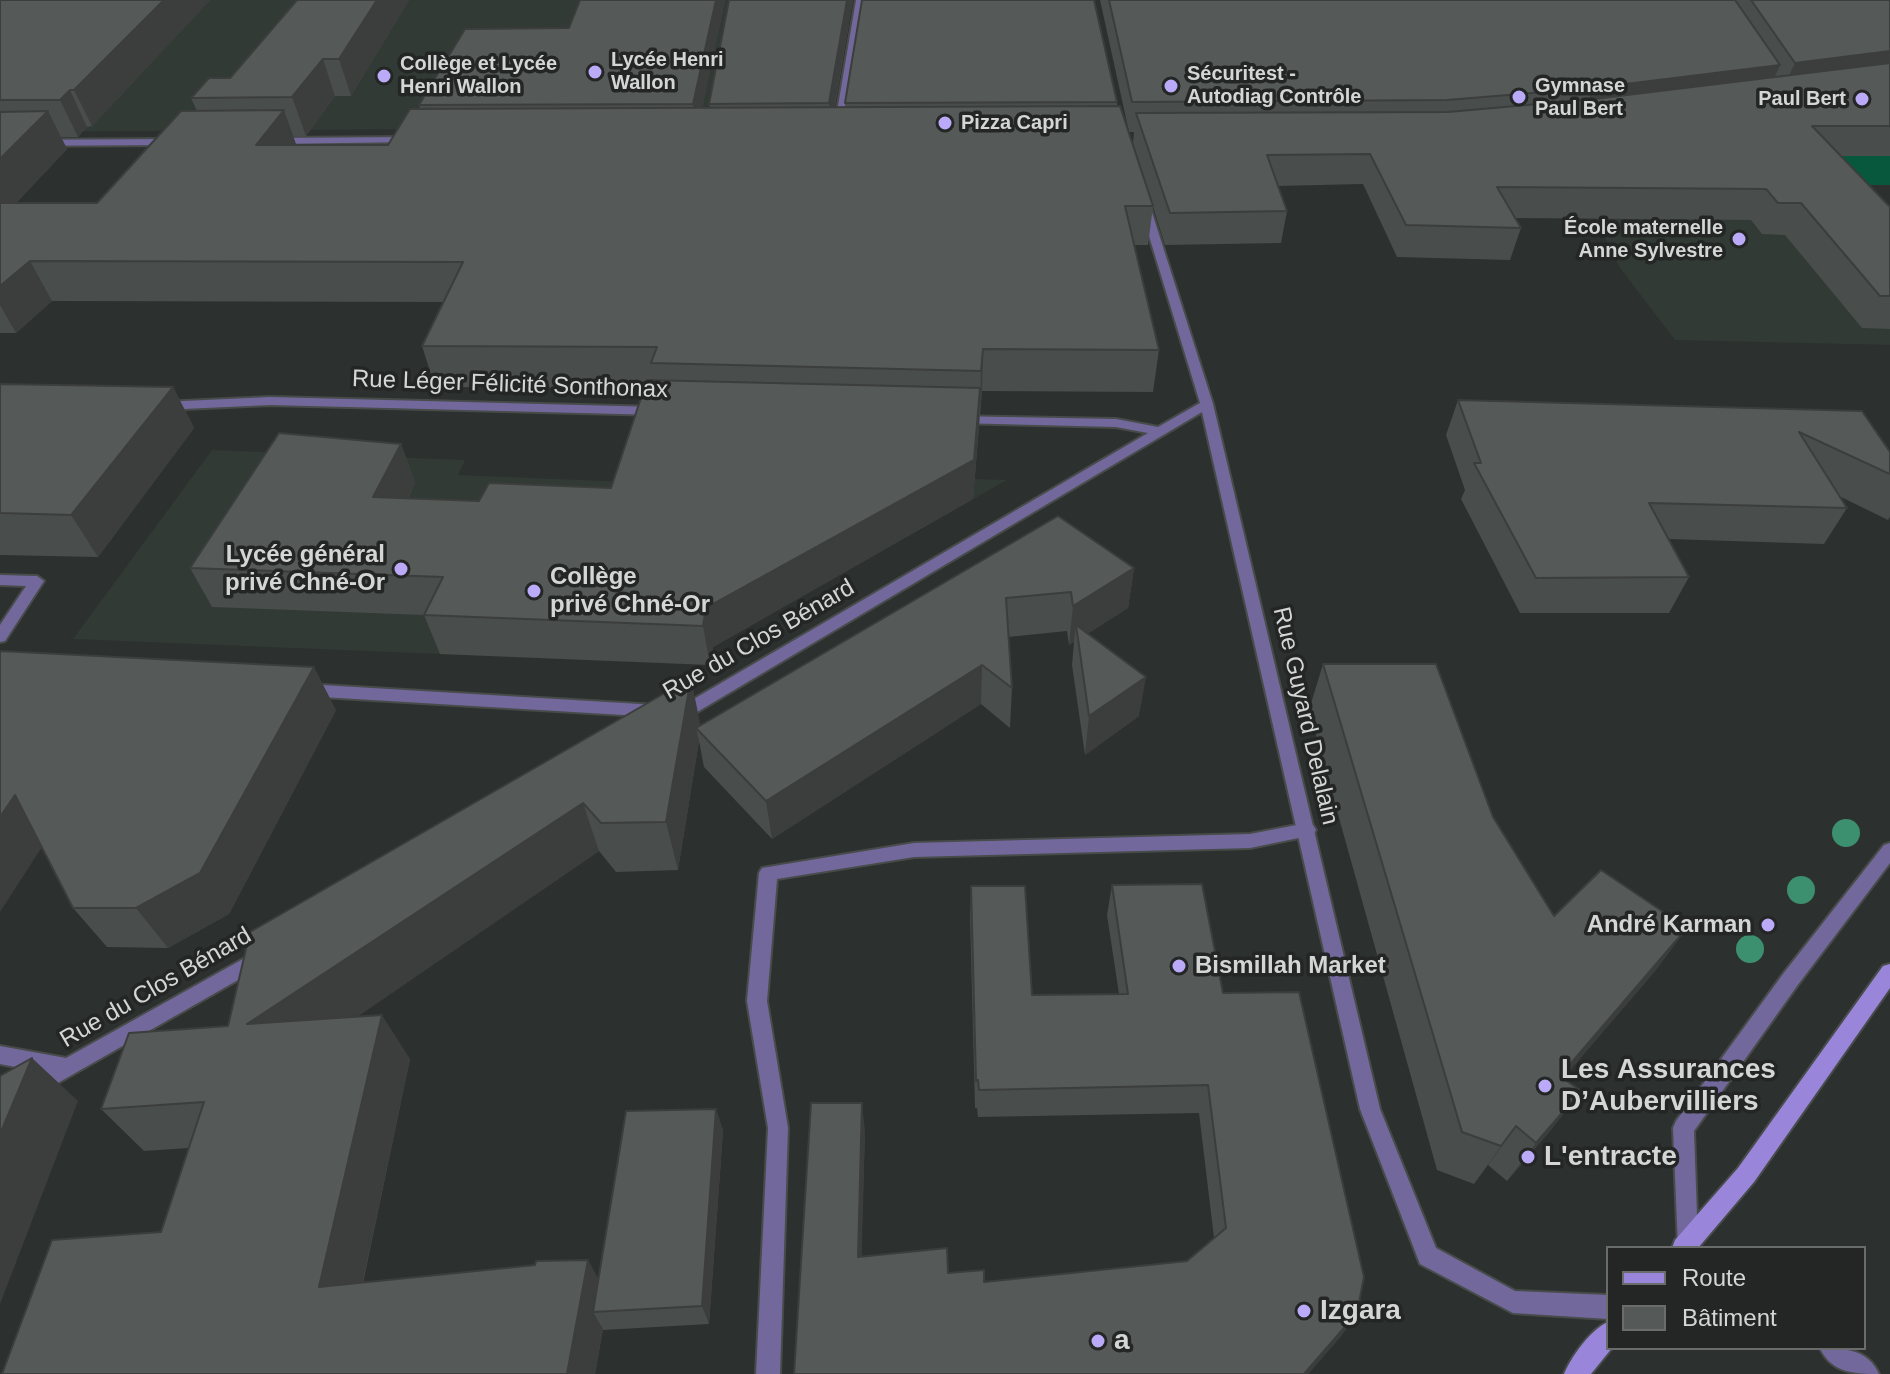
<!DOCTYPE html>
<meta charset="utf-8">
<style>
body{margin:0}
#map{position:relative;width:1890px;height:1374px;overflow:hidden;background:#2c302e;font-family:Arial,sans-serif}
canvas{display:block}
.legend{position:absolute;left:1606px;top:1246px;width:260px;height:104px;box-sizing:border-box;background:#232624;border:2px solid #6a6c6b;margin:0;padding:10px 14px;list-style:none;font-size:24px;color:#d4d6d5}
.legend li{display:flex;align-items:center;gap:16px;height:40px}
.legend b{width:40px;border:2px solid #6a6c6b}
</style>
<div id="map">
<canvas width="1890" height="1374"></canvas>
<ul class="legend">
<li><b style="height:10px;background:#9986da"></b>Route</li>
<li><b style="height:22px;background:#555957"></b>Bâtiment</li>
</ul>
</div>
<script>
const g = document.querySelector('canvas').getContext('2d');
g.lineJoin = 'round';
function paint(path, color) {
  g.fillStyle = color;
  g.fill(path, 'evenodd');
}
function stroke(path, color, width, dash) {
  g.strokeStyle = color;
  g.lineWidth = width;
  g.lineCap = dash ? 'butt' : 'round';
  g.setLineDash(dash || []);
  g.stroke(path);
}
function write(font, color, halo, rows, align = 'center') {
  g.font = font + ' Arial,sans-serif';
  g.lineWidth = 7;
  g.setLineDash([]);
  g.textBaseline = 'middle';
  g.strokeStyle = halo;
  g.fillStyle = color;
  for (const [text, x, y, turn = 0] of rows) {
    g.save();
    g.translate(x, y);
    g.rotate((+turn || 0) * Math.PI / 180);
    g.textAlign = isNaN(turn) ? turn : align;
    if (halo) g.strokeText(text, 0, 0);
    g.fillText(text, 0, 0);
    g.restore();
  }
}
paint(new Path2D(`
 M89,0H749L727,127L0,132Z
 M1545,141L1890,258V345L1675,340L1620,268L1596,220Z
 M212,450L465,460L458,475L631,482L860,475L1007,480L683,664L73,639Z`), '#313a35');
paint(new Path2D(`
 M1842,156H1890V185H1870Z`), '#08583d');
const service = new Path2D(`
 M0,575L37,576L44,581L5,641L0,642V625L26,586L0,585Z
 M305,684L657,705L663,707L665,711L663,715L657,717L305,696L297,690Z
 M1307,823L1313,825L1316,830L1313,835L1250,848L914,857L777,879L767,1001L788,1128L780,1374H756L768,1128L747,1001L759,873L762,868L914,843L1250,834Z
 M1890,843V863L1797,986L1694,1131L1698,1244L1696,1248H1678L1673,1128L1676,1121L1783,974L1884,845Z`);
const minor = new Path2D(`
 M856,0H864L844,129L839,132L834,129Z
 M410,137L415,140L413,142L274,144L269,141L274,138Z
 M0,140L174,139L179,142L174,145L0,146Z
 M1144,200L1149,203L1213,404L1380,1109L1436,1248L1515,1291L1608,1295V1319L1513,1313L1420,1264L1360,1109L1202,412L687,718H675L673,714L675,710L1148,433L1116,427L957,423L952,422V416L1116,419L1158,427L1200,403L1139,203Z
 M270,397L658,407L664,411L658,415L270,405L162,410L156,406L162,402Z
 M259,950L266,952L269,958L266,964L0,1116V1095L41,1072L0,1064V1046L66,1058Z
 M1820,1348C1844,1348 1868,1349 1879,1374C1855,1374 1831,1373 1820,1348Z`);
const secondary = new Path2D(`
 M1890,964V988L1754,1182L1698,1248H1672L1675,1240L1738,1168L1883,966Z
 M1608,1322V1348H1612L1591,1374H1564C1571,1357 1591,1329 1608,1322Z`);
stroke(service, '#474b49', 4);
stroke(minor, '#474b49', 4);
stroke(secondary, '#474b49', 4);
paint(service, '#72689c');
paint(minor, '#72689c');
paint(secondary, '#9986da');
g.fillStyle = '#3c906f';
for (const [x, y] of [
 [1846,833],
 [1801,890],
 [1750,949]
]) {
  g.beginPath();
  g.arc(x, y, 14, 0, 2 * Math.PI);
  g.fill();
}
paint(new Path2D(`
 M0,0H210L92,126L87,127L78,137H61L67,149L16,203H97L197,111L191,98L230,78L297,0H409L351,96H335L306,136H293L296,145H388L420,109L419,105L569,28L580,0H725L702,108H710L709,104L729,0H853L835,107H845V103L1117,102V106L1153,206L1148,245H1134L1159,350L1153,392L982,391L973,499L713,647L710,665L440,654L424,615L212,607L190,568L401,444L415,483L408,498L479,501L611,488L644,388L435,387L422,346L443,302L52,301L16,333H0Z
 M1100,0H1890V156H1841L1890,207V329L1862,328L1785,235L1762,234L1751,220L1515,218L1521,228L1510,260L1397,257L1363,184L1278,186L1287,211L1281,243L1165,245L1133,143L1134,132H1129Z
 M0,384L173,387L194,428L98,557L0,555Z
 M1458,400L1862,411L1890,452V517L1888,520L1841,497L1847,508L1824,544L1669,539L1689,577L1669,613H1520L1461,499L1465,490L1446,435Z
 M1058,516L1134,568L1128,608L1087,634L1139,716L1085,755L1072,665L1074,642L1069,645L1067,631L1008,637L1012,688L1010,728L981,704L772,839L704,767L699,741L678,870L616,872L599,851L358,1016L410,1059L363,1283L588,1260L598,1279L716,1109L723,1131L709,1324L603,1330V1329L595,1374H2L161,1232L189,1148L144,1151L101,1109L701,726Z
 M0,651L336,710L229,914L168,948L107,947L73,908L42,848Z
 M1323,664L1493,817L1554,916L1687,928L1655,971L1563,1078L1581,1091L1550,1131L1507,1181L1488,1165L1474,1184L1437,1170L1309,710Z
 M1112,885L1223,993L1357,1313L1341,1336L1308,1374H794L865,1131L861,1257L948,1273L984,1282L1187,1261L1214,1238L1199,1113L978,1117L977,1108H975L970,917L971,886L1032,995L1119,994L1107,915Z`), '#494d4b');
paint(new Path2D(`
 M164,0H210L92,126L74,90Z
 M377,0H409L351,96L339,59Z
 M716,0H725L697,134L693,104Z
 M847,0H853L830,133L829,103Z
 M1890,51V78L1781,92L1795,63Z
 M323,59L335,96L306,136L292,97Z
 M1780,65L1767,94L1583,117L1593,88Z
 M70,90L87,127L78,137L60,100Z
 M284,110L297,147L256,145Z
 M48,111L67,149L0,219V159Z
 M30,261L52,301L16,333L0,305V286Z
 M983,349L982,391L980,412L981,371Z
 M173,387L194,428L98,557L71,515Z
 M980,388L979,426L973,499L713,647L710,665L703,626L706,608Z
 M401,444L415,483L388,536L373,497Z
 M1134,568L1128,608L1078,640L1076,625L1074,642L1069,645L1073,606Z
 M982,665L981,704L772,839L766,801Z
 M314,667L336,710L229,914L168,948L136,908Z
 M1146,677L1139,716L1085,755L1089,716Z
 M691,678L701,728H696L699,741L678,870L666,822Z
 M15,795L49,836L0,912V817Z
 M583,803L599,851L281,1069L247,1024Z
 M1687,928L1655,971L1532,1115L1560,1076Z
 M382,1015L410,1059L354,1323L319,1287Z
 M32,1058L78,1101L0,1304V1134Z
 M1581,1091L1550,1131L1507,1181L1536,1143Z
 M862,1103L865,1131L861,1281L858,1257Z
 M716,1109L723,1131L709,1324L702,1306Z
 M1516,1126L1488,1165L1474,1184L1501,1146Z
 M588,1260L608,1297L593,1312L603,1329L595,1374H567Z
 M1357,1313L1341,1336L1308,1374H1304Z`), '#3c3e3d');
const building = new Path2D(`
 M0,0H164L74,90H70L60,100H0Z
 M297,0H377L339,59H323L292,97L191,98L209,78H230Z
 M580,0H716L693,104L419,105L465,29L569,28Z
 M729,0H847L829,103L709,104Z
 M862,0H1094L1117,102L845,103Z
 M1109,0H1735L1780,65L1593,88L1447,100L1132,102Z
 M1751,0H1890V51L1795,63Z
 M1890,63V126H1812L1890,207V296H1880L1801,203H1778L1766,189L1497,187L1521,228L1406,225L1370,154L1267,155L1287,211L1170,213L1136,113L1448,112L1594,99Z
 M1120,106L1153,206H1125L1159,350L983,349L981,371L651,363L657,347L422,346L463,262L30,261L0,286V203H97L181,111L284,110L256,145H388L410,109Z
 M48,111L0,159V112Z
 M647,380L980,388L974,460L706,608L703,626L424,615L443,577L190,568L279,433L401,444L373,497L479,501L489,483L611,488Z
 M0,384L173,387L71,515L0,513Z
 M1458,400L1862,411L1890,452V474L1799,432L1847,508L1649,503L1689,577L1536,578L1474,463H1481Z
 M1058,516L1134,568L1073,606L1071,592L1006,598L1012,688L982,665L766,801L696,728Z
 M1076,625L1146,677L1089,716Z
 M0,651L314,667L200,873L136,908H73L15,795L0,817Z
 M1323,664H1436L1493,817L1554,916L1601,870L1687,928L1560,1076L1581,1091L1536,1143L1516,1126L1501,1146L1462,1132Z
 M691,678L666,822L601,823L583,803L247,1024L382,1015L319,1287L535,1265L536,1261L588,1260L567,1374H2L52,1240L161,1232L204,1102L101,1109L129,1033L228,1026L250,932Z
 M1202,884L1223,993L1299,992L1364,1277L1357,1313L1304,1374H794L811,1103H862L858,1257L947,1248L948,1273L984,1270V1282L1187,1261L1226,1228L1208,1085L979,1090L978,1080L976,1081L971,886H1025L1032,995L1128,994L1112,885Z
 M32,1058L0,1134V1076Z
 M716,1109L702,1306L593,1312L626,1111Z`);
paint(building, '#555957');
stroke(building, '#3c3e3d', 2);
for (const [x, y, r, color] of [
 [595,72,8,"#baaaf7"],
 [384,76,8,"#baaaf7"],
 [1171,86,8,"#baaaf7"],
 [1519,97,8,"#baaaf7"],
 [1862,99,8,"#baaaf7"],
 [945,123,8,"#baaaf7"],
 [1739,239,8,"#baaaf7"],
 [401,569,8,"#baaaf7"],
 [534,591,8,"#baaaf7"],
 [1768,925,8,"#baaaf7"],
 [1179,966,8,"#baaaf7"],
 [1545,1086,8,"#baaaf7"],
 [1528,1157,8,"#baaaf7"],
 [1304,1311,8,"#baaaf7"],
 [1098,1341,8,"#baaaf7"]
]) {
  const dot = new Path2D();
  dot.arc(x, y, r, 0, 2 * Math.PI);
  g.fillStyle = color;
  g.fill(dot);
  stroke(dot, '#232624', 3);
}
write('bold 20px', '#d4d6d5', '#232624', [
 ["Lycée Henri",611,60],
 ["Wallon",611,83],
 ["Collège et Lycée",400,64],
 ["Henri Wallon",400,87],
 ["Sécuritest -",1187,74],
 ["Autodiag Contrôle",1187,97],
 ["Gymnase",1535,86],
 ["Paul Bert",1535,109],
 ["Paul Bert",1846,99,"right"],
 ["Pizza Capri",961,123],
 ["École maternelle",1723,228,"right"],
 ["Anne Sylvestre",1723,251,"right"]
], 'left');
write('24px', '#d4d6d5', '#232624', [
 ["Rue Léger Félicité Sonthonax",510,385,2],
 ["Rue du Clos Bénard",759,640,-30],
 ["Rue Guyard Delalain",1305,716,77],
 ["Rue du Clos Bénard",156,988,-30]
]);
write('bold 24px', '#d4d6d5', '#232624', [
 ["Lycée général",385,555],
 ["privé Chné-Or",385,583],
 ["Collège",550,577,"left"],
 ["privé Chné-Or",550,605,"left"],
 ["André Karman",1752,925],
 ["Bismillah Market",1195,966,"left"]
], 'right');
write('bold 28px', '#d4d6d5', '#232624', [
 ["Les Assurances",1561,1070],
 ["D’Aubervilliers",1561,1102],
 ["L'entracte",1544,1157],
 ["Izgara",1320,1311],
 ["a",1114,1341]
], 'left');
</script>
